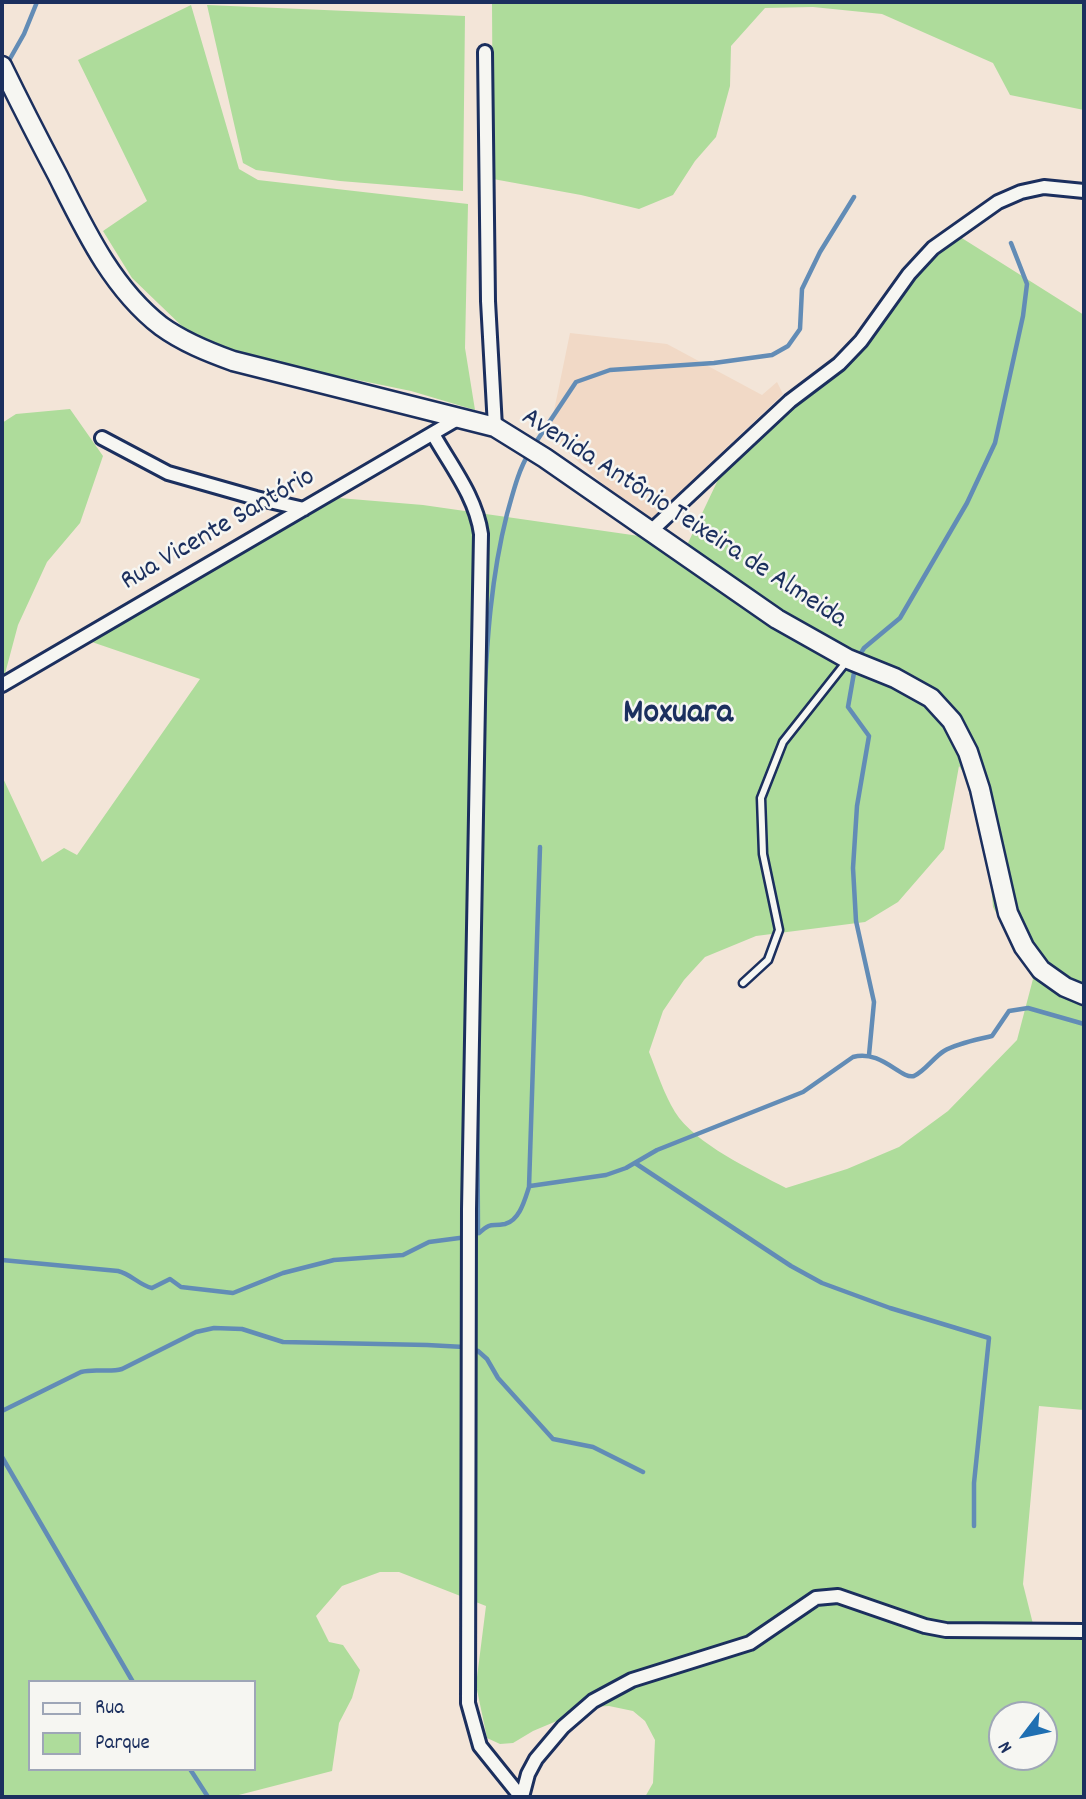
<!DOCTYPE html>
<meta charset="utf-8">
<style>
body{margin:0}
#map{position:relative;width:1086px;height:1799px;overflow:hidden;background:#f3e5d8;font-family:Dekko,sans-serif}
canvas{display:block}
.frame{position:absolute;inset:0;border:4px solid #1b2f5e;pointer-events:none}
.legend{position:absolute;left:28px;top:1680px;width:228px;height:91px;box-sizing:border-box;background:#f6f6f2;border:2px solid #9ea6b7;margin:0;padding:9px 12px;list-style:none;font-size:21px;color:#1b2f5e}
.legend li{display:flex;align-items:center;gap:14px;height:35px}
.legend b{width:35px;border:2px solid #9ea6b7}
.north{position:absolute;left:988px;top:1701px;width:70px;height:70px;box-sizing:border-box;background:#f6f6f2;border:2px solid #9ea6b7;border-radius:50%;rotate:238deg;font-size:19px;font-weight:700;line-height:28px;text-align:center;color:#1b2f5e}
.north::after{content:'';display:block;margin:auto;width:24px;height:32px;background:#1f6fb2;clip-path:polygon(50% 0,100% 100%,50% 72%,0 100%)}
</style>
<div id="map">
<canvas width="1086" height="1799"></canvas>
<div class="frame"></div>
<ul class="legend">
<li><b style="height:9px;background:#f6f6f2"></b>Rua</li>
<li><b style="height:19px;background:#aedc9b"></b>Parque</li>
</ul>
<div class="north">N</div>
</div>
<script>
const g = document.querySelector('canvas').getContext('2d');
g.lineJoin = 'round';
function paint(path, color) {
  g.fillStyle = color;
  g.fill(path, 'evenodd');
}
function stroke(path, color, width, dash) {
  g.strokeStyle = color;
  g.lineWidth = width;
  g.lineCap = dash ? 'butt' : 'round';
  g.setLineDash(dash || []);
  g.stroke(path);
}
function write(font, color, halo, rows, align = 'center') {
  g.font = font + ' Dekko,sans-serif';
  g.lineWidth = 5;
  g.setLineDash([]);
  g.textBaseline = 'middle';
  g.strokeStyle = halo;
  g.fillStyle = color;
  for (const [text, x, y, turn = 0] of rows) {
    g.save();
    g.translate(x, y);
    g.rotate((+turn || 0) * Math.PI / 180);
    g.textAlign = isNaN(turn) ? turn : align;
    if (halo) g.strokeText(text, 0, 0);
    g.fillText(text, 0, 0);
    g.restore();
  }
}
paint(new Path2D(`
 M570,333L667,344L762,395L777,382L783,394L647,524L549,435Z`), '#f1d9c6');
paint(new Path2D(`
 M492,2H1084V110L1010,95L993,63L882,14L813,7L765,8L731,46L730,86L716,137L695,161L673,195L639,209L581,195L493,179Z
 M191,5L239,169L258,180L468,204L465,348L475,410L411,391L241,356L187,331L132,278L103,231L147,201L78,60Z
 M207,5L465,16L463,191L340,181L256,170L243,163Z
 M957,235L1084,315V1410L1039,1406L1023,1584L1033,1624H1084V1797H645L653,1783L655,1740L645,1721L633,1711L609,1706L590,1707L533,1731L513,1743L500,1744L487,1738L476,1685L486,1606L399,1572H380L342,1586L316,1616L329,1642L343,1645L360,1670L352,1698L339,1723L332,1771L231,1797H2V776L42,862L64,848L77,855L200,679L89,641L339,498L423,505L688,543L725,465L844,367L908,285ZM959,766L965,775L990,874L993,907L1033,979L1017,1040L948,1111L899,1147L847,1169L786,1188C752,1170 695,1144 675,1112C664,1094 657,1072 649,1052L663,1011L684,980L705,957L756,936L865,922L898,902L944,849ZM30,1682H254V1769H30ZM1002,1715H1044V1757H1002Z
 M70,409L103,456L80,523L47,562L18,625L2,685V423L16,414Z`), '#aedc9b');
stroke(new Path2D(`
 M7,64L24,34L37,2
 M534,445L576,382L610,370L714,363L772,355L788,346L800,329L802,289L820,252L854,197
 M858,658L864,648L900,618L967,503L995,443L1023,316L1027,284L1011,243
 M855,667L848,707L869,736L857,806L853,868L856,921L874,1002L869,1055
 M484,704C487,640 491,577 507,514C513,493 518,471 529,453
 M477,1073L478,1233
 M635,1163L791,1266L822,1283L890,1308L989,1338L974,1483V1526
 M530,1186L606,1175L626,1168L657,1150L803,1092L853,1057C881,1049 901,1080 914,1076C925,1071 934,1057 944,1051C958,1043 976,1040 992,1036L1009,1011L1028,1008L1084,1024
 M479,1233C493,1221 490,1227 505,1224C520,1220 525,1199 529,1187L540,847
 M2,1260L118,1271C131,1274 139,1285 152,1288L170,1279L181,1287L233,1293L283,1273L334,1260L403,1255L429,1242L467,1237
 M2,1411L81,1372C95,1368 108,1373 122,1369L196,1332L214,1328L242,1329L283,1342L427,1345L464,1347L478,1351L487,1359L498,1378L553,1439L593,1447L643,1472
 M2,1457L133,1682
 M190,1769L208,1797`), '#628cb6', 4.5);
const lane = new Path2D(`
 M743,983L768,960L779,930L763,854L761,798L783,742L847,661`);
const street = new Path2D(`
 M485,52L488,301L495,427
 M433,434C451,466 476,497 481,534L469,1209L468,1703L480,1746L521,1797
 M102,438L168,473L256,498L304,509
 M651,531L790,401L839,364L861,341L909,274L933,248L998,202L1021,192L1044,187L1084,191
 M2,685L459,418
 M522,1797L528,1774L536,1759L563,1727L593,1701L632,1680L750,1643L816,1598L838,1596L925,1626L946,1630L1084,1631`);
const secondary = new Path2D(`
 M2,66C20,103 39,140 58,176C85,230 112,288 161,326C183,342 208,352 233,361L495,427L545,458L777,619L848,659L895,678L931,698L952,721L968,752L980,789L1008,913L1024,947L1041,970L1065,987L1084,995`);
stroke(lane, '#1b2f5e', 11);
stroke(street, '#1b2f5e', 18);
stroke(secondary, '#1b2f5e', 23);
stroke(lane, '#f6f6f2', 6);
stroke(street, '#f6f6f2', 12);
stroke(secondary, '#f6f6f2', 18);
write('28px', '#1b2f5e', '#f6f6f2', [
 ["Avenida Antônio Teixeira de Almeida",683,520,33],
 ["Rua Vicente Santório",219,531,-30]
]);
write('bold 35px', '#1b2f5e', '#f6f6f2', [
 ["Moxuara",678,716]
]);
</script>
